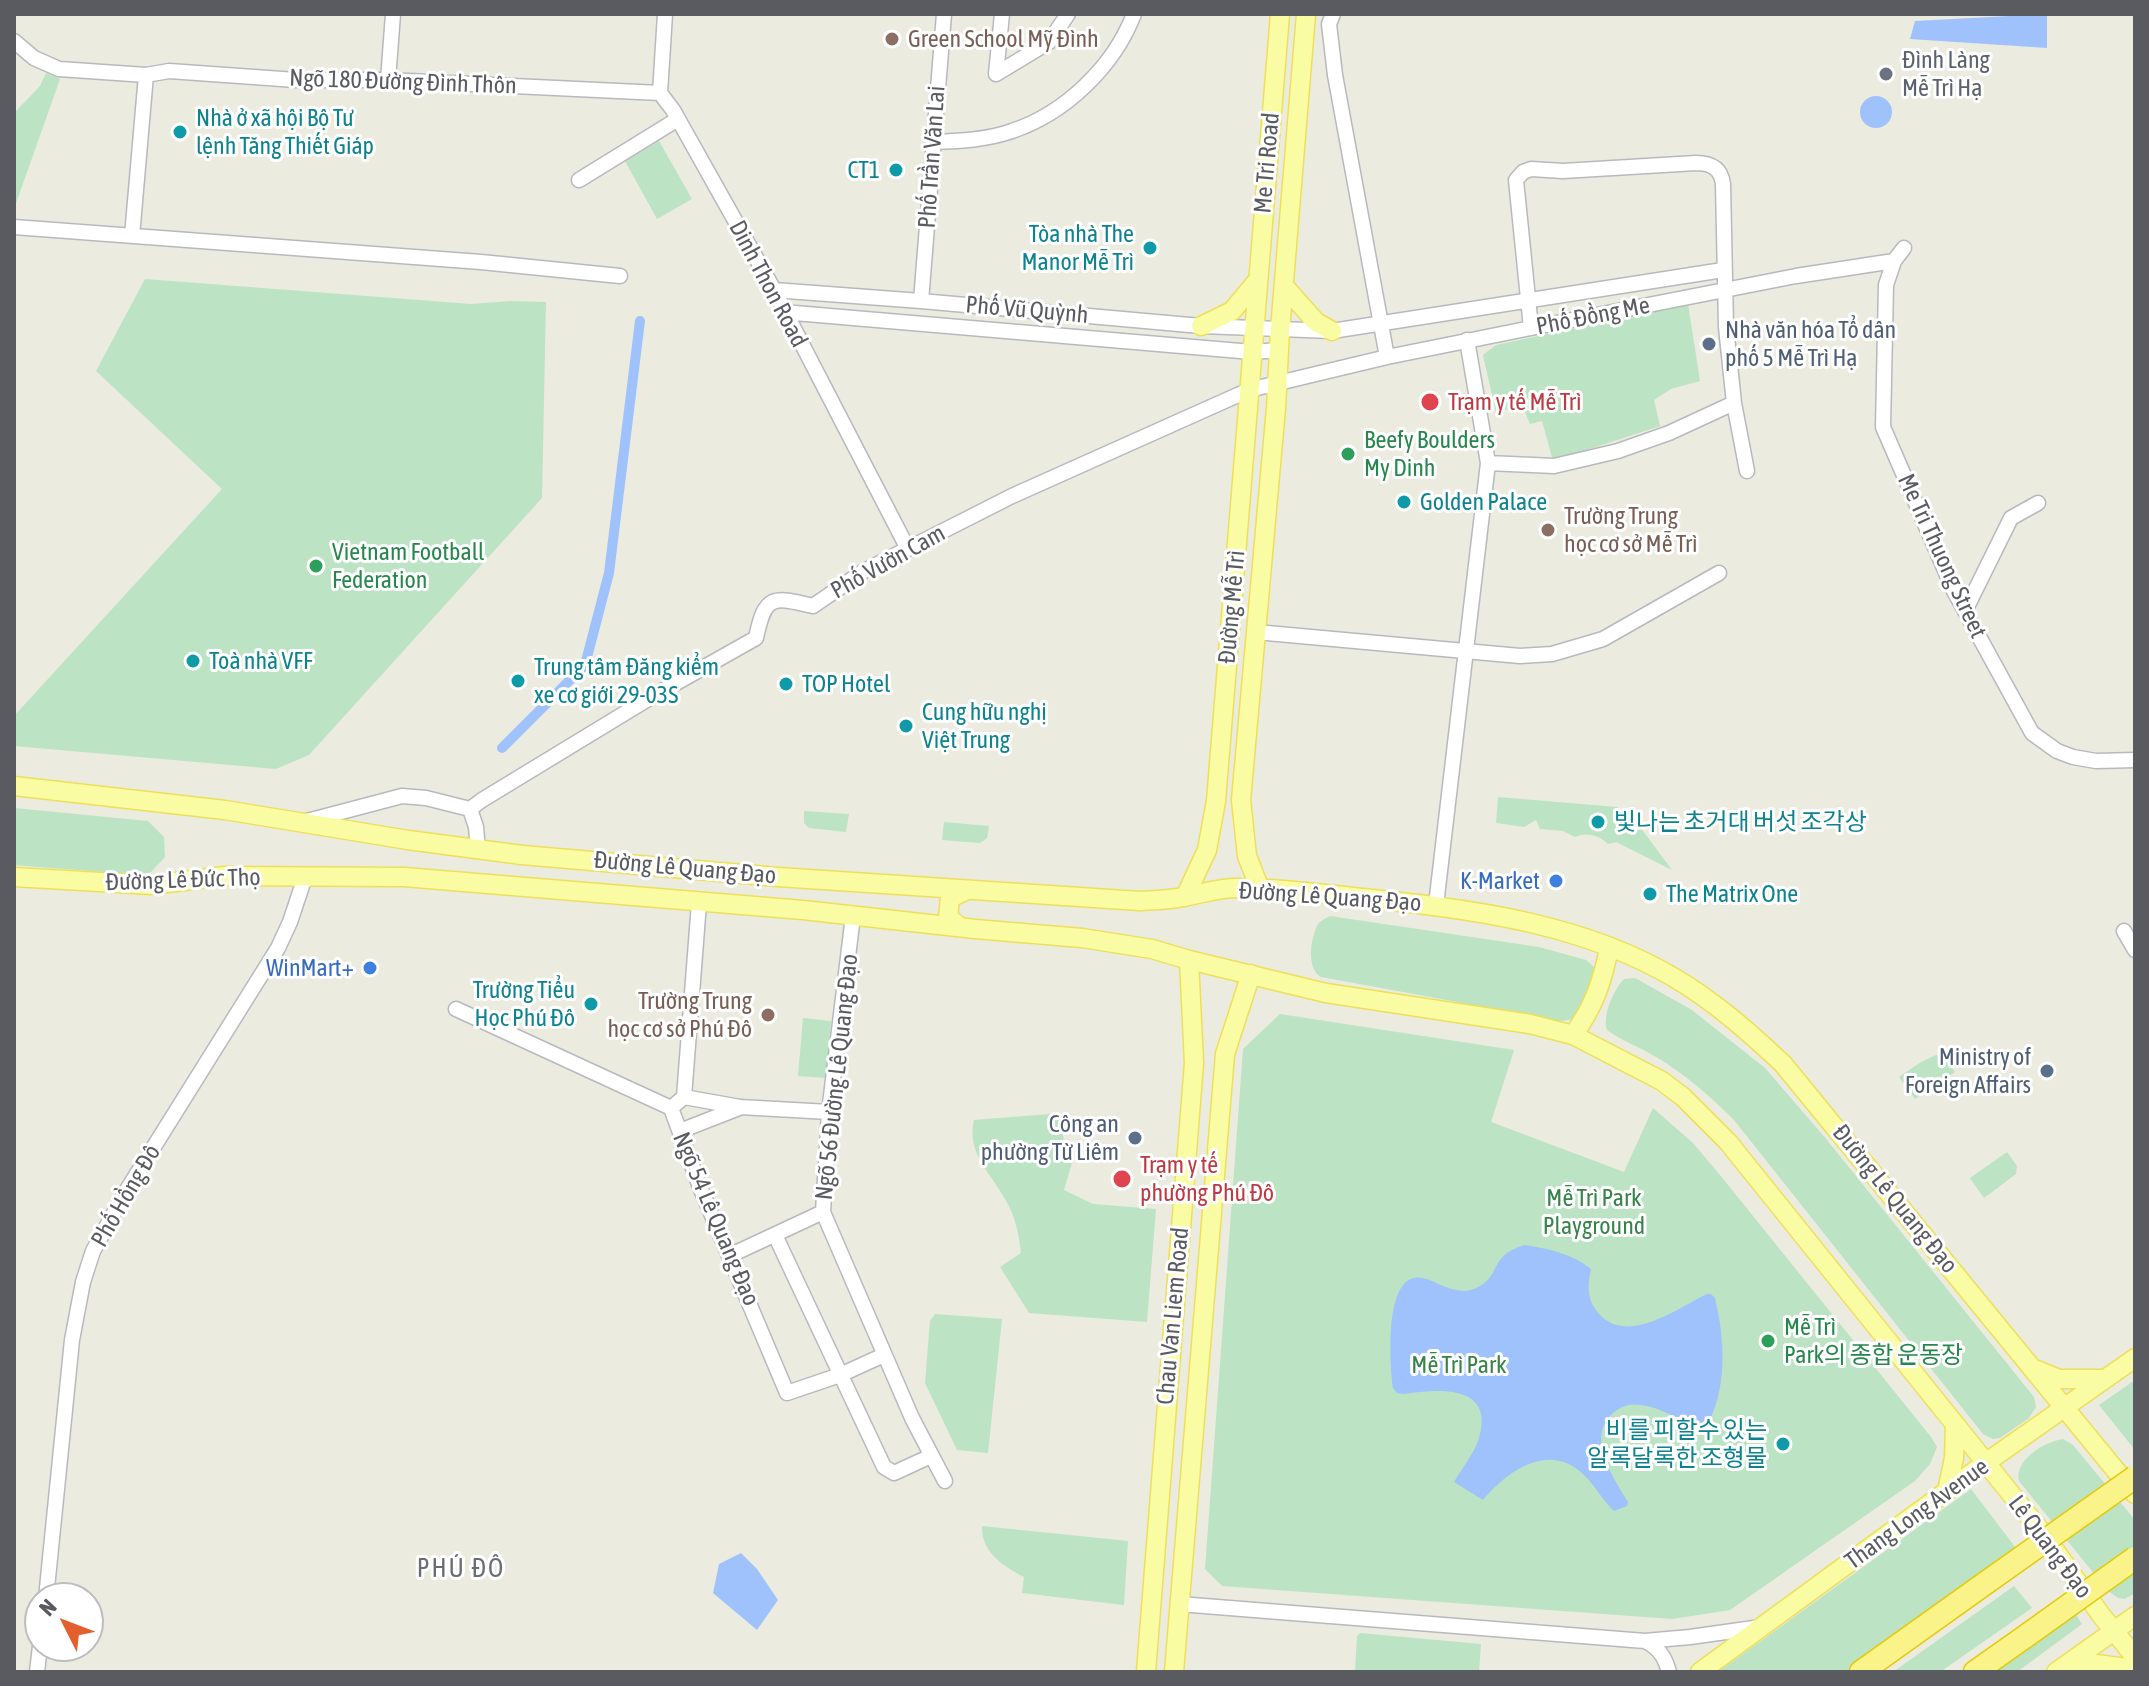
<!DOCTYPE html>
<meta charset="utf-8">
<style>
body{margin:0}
#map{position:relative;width:2149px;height:1686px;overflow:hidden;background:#ebebe0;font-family:"Asap Condensed",sans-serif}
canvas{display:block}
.frame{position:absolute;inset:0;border:16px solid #595b61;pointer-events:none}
.north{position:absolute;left:24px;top:1582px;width:80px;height:80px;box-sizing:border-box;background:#fff;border:2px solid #bdbdc0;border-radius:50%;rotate:312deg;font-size:22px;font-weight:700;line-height:32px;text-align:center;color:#595b61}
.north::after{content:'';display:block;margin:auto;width:28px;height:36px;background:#e35f2e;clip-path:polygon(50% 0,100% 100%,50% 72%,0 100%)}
</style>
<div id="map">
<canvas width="2149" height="1686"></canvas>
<div class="frame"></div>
<div class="north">N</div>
</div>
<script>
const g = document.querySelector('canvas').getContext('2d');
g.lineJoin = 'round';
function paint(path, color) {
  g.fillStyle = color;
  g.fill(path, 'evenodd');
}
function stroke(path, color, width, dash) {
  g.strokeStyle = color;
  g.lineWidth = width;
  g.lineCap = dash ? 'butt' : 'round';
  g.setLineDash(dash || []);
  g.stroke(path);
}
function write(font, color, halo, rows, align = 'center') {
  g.font = font + ' "Asap Condensed","Noto Sans KR",sans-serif';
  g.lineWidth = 6;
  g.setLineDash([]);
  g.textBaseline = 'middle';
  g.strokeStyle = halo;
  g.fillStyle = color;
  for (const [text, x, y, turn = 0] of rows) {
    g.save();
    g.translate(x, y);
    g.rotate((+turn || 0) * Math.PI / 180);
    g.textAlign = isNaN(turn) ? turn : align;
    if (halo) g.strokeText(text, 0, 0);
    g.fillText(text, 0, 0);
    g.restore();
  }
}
paint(new Path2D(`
 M46,73L60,79L14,209V113L40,86Z
 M659,141L692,199L657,219L625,161Z
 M145,279L471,304L510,301L546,302L542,498L309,755L276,769L14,746V716L222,489L96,371Z
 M1688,304L1700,381L1671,389L1654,400L1660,426L1553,461L1542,421L1530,424L1522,405L1496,413L1483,355L1496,345Z
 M1498,797L1617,807L1640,827L1672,870L1616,842L1608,844C1599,835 1587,832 1575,837L1563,831L1540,829L1536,820L1524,827L1496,823Z
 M14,808L148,821L164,837L165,857L151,872L142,875L14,865Z
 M804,811L849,814L846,832L809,828L804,823Z
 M944,822L989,826L987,838L980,843L942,840Z
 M1330,916L1539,947L1586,960L1594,967L1596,974L1582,1010L1575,1019L1561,1021L1321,977C1307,969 1310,943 1316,928C1318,922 1324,919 1330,916Z
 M1635,978L1692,1010L1765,1068L1827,1140L2034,1397L2036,1407L2029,1418L2000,1438L1993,1439L1983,1434L1734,1120C1710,1096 1685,1074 1656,1057C1640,1047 1622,1041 1607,1030C1602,1016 1614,989 1624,979Z
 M1280,1014L1514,1050L1491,1122L1624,1172L1653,1108L1693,1143L1720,1175L1931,1437L1937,1447L1930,1464L1915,1481L1730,1610L1672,1619L1222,1586L1205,1569L1243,1049Z
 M803,1018L831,1021L826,1078L798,1076Z
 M1936,1055L1943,1056L1955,1072L1915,1099L1899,1077L1921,1062Z
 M1063,1113C1063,1129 1060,1146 1074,1156L1064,1190L1093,1204L1156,1209L1147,1322L1029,1313L1000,1267L1021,1253C1019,1234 1015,1215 1005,1199C991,1173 966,1153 974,1120Z
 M2007,1152L2017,1166L2016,1174L1984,1198L1970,1178Z
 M935,1314L1002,1319L988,1453L957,1450L925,1383L930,1321Z
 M2135,1380V1450L2099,1405Z
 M2063,1439L2073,1445L2135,1520V1593L2125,1599L2118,1598L2108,1591L2019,1481C2014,1460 2044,1442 2063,1439Z
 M1971,1489L2022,1556L1856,1672H1718Z
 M982,1526L1128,1541L1124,1605L1022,1593L1024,1577C1003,1566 981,1552 982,1526Z
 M2014,1586L2032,1608L1940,1672H1893Z
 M2075,1613L2082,1624L2017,1672H1991Z
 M1360,1633L1481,1644L1479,1672H1355L1357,1636Z`), '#bce3c4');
paint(new Path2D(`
 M2047,14V48L1910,39L1915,21Z
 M1860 112a16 16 0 1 1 32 0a16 16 0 1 1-32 0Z
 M1524,1245C1546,1248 1573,1254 1591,1269C1587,1287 1587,1302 1601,1316C1630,1344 1678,1308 1707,1294H1711L1715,1298C1725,1340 1728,1390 1705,1429L1698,1431C1681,1421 1661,1407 1641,1405C1630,1403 1621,1406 1613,1413C1585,1438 1614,1478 1628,1502L1627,1506L1614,1511C1603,1501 1596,1487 1585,1476C1551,1441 1509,1469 1483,1500L1454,1482C1462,1468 1474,1454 1479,1438C1495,1383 1437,1389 1403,1394L1397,1393L1393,1388C1390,1367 1384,1284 1414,1278C1433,1274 1454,1302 1480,1286C1501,1274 1489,1256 1524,1245Z
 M741,1553L757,1569L778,1600L757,1630L713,1593L719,1564Z`), '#9fc2fc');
stroke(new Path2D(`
 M502,748L585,665L609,573L640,321`), '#9fc2fc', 10);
const minor = new Path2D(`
 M665,14L660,93L673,110L774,290L908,549
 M1002,14L996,74L1049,42L1068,14
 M1333,14L1329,24L1335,75L1387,357
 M14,41L34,58L59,69L146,75L169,71L296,80H388L660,93
 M388,80L393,14
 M933,142C959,141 987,140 1012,131C1066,113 1114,66 1134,14
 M579,180L678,119
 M14,227L481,262L620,276
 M132,236L146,75
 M1894,261L1886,285L1883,427L1954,591L2032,733L2057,751L2073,757L2096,761L2135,760
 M774,290L921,301L1201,326L1332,331L1723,270
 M921,301L944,14
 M783,312L1252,352L1280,350
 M1531,328L1516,180L1523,172L1531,169L1563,171L1696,163C1712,163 1721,169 1723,184L1726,327L1734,403L1747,471
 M1488,463L1554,466L1618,451L1669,433L1734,403
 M1965,611L2011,518L2038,503
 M1256,632L1520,656L1552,654L1603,639L1719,573
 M470,809L482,800L653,696L756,638C765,595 772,596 813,606L864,571L1012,496L1249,390L1387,357L1531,328L1796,276L1894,261L1904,248
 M470,809L476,827L478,850
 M307,821L402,796L426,798L470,809
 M1436,905L1488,463L1467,340
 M853,916L829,1112L823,1212L912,1418L945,1481
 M2124,931L2135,950
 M456,1009L671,1108
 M684,1097L740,1107L829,1112
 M671,1108L700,1187L787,1393L840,1375L884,1355
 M671,1108L684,1097L699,903
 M680,1131L739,1108
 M775,1235L884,1467L894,1473L931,1456
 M731,1255L823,1212
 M46,1598L72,1340L83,1282L93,1251L125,1193L278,948L290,922L305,877
 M1179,1604L1645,1641L1690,1637L1761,1627
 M1645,1641C1659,1648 1665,1657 1669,1672
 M37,1672L40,1646`);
const major = new Path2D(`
 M1284,286L1316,322L1332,331
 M1201,326L1232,311L1257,281
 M14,786L225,810L408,840L522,855L778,877L1140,901C1156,900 1172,900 1188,896C1204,893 1220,888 1236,888C1284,888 1333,895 1382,900C1480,910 1586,926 1673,977C1714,1001 1749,1032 1783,1064L2135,1494
 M14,877L151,885L224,876L404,877L803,910L975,929L1082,938L1152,949L1189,960L1326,993L1530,1024L1573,1035L1662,1081L1683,1097L1728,1142L2044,1535L2101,1615L2135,1657
 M1260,889L1247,856L1241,800L1276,408L1280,330L1306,14
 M1185,897L1207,850L1216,801L1280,14
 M960,927L948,917L950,898L965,891
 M1573,1035C1594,1007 1602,982 1609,949
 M2037,1370L2059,1379H2104
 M1947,1491L1954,1458L1955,1425
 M2072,1661L2135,1669
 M1146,1672L1194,1063L1189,960
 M1174,1672L1225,1054L1251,974
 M1700,1672L1984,1464L2135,1358
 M2056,1672L2135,1616`);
const highway = new Path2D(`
 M1861,1672L1987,1582
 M1975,1672L2026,1636`);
stroke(minor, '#b8b9bf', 17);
stroke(major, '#ede058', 21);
stroke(highway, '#e5ca07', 25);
stroke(minor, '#fff', 14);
stroke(major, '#fafca4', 18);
stroke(highway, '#f9f389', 22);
const highwayBridge = new Path2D(`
 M1987,1582L2135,1477
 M2026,1636L2135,1558`);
stroke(highwayBridge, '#e5ca07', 25, []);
stroke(highwayBridge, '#f9f389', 22);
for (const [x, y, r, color] of [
 [892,39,8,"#8d6e63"],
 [1886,74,8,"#6b7280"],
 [180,132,8,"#0f9aa8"],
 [896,170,8,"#0f9aa8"],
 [1150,248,8,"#0f9aa8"],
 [1709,344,8,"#5c6f8a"],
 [1430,402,10,"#e0444e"],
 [1348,454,8,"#2e9e5b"],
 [1404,502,8,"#0f9aa8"],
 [1548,530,8,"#8d6e63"],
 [316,566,8,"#2e9e5b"],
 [193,661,8,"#0f9aa8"],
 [518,681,8,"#0f9aa8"],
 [786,684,8,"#0f9aa8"],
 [906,726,8,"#0f9aa8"],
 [1598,822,8,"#0f9aa8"],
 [1556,881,8,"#3f7fe0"],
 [1650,894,8,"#0f9aa8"],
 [370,968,8,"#3f7fe0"],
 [591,1004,8,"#0f9aa8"],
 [768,1015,8,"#8d6e63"],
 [2047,1071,8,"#5c6f8a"],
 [1135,1138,8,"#5c6f8a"],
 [1122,1179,10,"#e0444e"],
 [1768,1341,8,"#2e9e5b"],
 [1783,1444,8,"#0f9aa8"]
]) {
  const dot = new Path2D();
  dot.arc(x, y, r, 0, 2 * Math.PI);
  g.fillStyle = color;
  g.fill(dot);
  stroke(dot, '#fff', 3);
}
write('24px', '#785e54', '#fff', [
 ["Green School Mỹ Đình",908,39],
 ["Trường Trung",1564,516],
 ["học cơ sở Mễ Trì",1564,544],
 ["Trường Trung",752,1001,"right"],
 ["học cơ sở Phú Đô",752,1029,"right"]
], 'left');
write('24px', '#5b616d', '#fff', [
 ["Đình Làng",1902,60],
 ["Mễ Trì Hạ",1902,88]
], 'left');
write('24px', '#595b61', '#fff', [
 ["Ngõ 180 Đường Đình Thôn",403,82,2],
 ["Phố Trần Văn Lai",932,157,-86],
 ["Me Tri Road",1267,163,-85],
 ["Dinh Thon Road",768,284,62],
 ["Phố Vũ Quỳnh",1027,310,5],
 ["Phố Đồng Me",1593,316,-11],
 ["Me Tri Thuong Street",1942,556,65],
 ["Phố Vườn Cam",888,562,-29],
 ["Đường Mễ Trì",1232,607,-85],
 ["Đường Lê Quang Đạo",685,868,5],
 ["Đường Lê Đức Thọ",183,880,-2],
 ["Đường Lê Quang Đạo",1330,897,4],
 ["Ngõ 56 Đường Lê Quang Đạo",837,1077,-84],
 ["Phố Hồng Đô",126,1196,-60],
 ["Đường Lê Quang Đạo",1895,1199,51],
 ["Ngõ 54 Lê Quang Đạo",716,1219,67],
 ["Chau Van Liem Road",1173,1316,-85],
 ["Thang Long Avenue",1917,1514,-36],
 ["Lê Quang Đạo",2050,1547,53]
]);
write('24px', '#0d838f', '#fff', [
 ["Nhà ở xã hội Bộ Tư",196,118],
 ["lệnh Tăng Thiết Giáp",196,146],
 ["CT1",880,170,"right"],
 ["Tòa nhà The",1134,234,"right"],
 ["Manor Mễ Trì",1134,262,"right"],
 ["Golden Palace",1420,502],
 ["Toà nhà VFF",209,661],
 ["Trung tâm Đăng kiểm",534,667],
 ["xe cơ giới 29-03S",534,695],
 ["TOP Hotel",802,684],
 ["Cung hữu nghị",922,712],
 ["Việt Trung",922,740],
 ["빛나는 초거대 버섯 조각상",1614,822],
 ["The Matrix One",1666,894],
 ["Trường Tiểu",575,990,"right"],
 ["Học Phú Đô",575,1018,"right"],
 ["비를 피할수 있는",1767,1430,"right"],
 ["알록달록한 조형물",1767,1458,"right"]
], 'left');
write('24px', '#4e5e75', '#fff', [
 ["Nhà văn hóa Tổ dân",1725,330,"left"],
 ["phố 5 Mễ Trì Hạ",1725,358,"left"],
 ["Ministry of",2031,1057],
 ["Foreign Affairs",2031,1085],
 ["Công an",1119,1124],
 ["phường Từ Liêm",1119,1152]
], 'right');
write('24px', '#be3a42', '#fff', [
 ["Trạm y tế Mễ Trì",1448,402],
 ["Trạm y tế",1140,1165],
 ["phường Phú Đô",1140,1193]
], 'left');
write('24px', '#27864d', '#fff', [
 ["Beefy Boulders",1364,440],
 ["My Dinh",1364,468],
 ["Vietnam Football",332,552],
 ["Federation",332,580],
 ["Mễ Trì",1784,1327],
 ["Park의 종합 운동장",1784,1355]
], 'left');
write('24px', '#366cbe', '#fff', [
 ["K-Market",1540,881],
 ["WinMart+",354,968]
], 'right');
write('24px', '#368249', '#fff', [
 ["Mễ Trì Park",1594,1198],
 ["Playground",1594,1226],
 ["Mễ Trì Park",1459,1365]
]);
g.letterSpacing = '2px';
write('26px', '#6a6c73', '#fff', [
 ["PHÚ ĐÔ",461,1569]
]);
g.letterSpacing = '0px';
</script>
